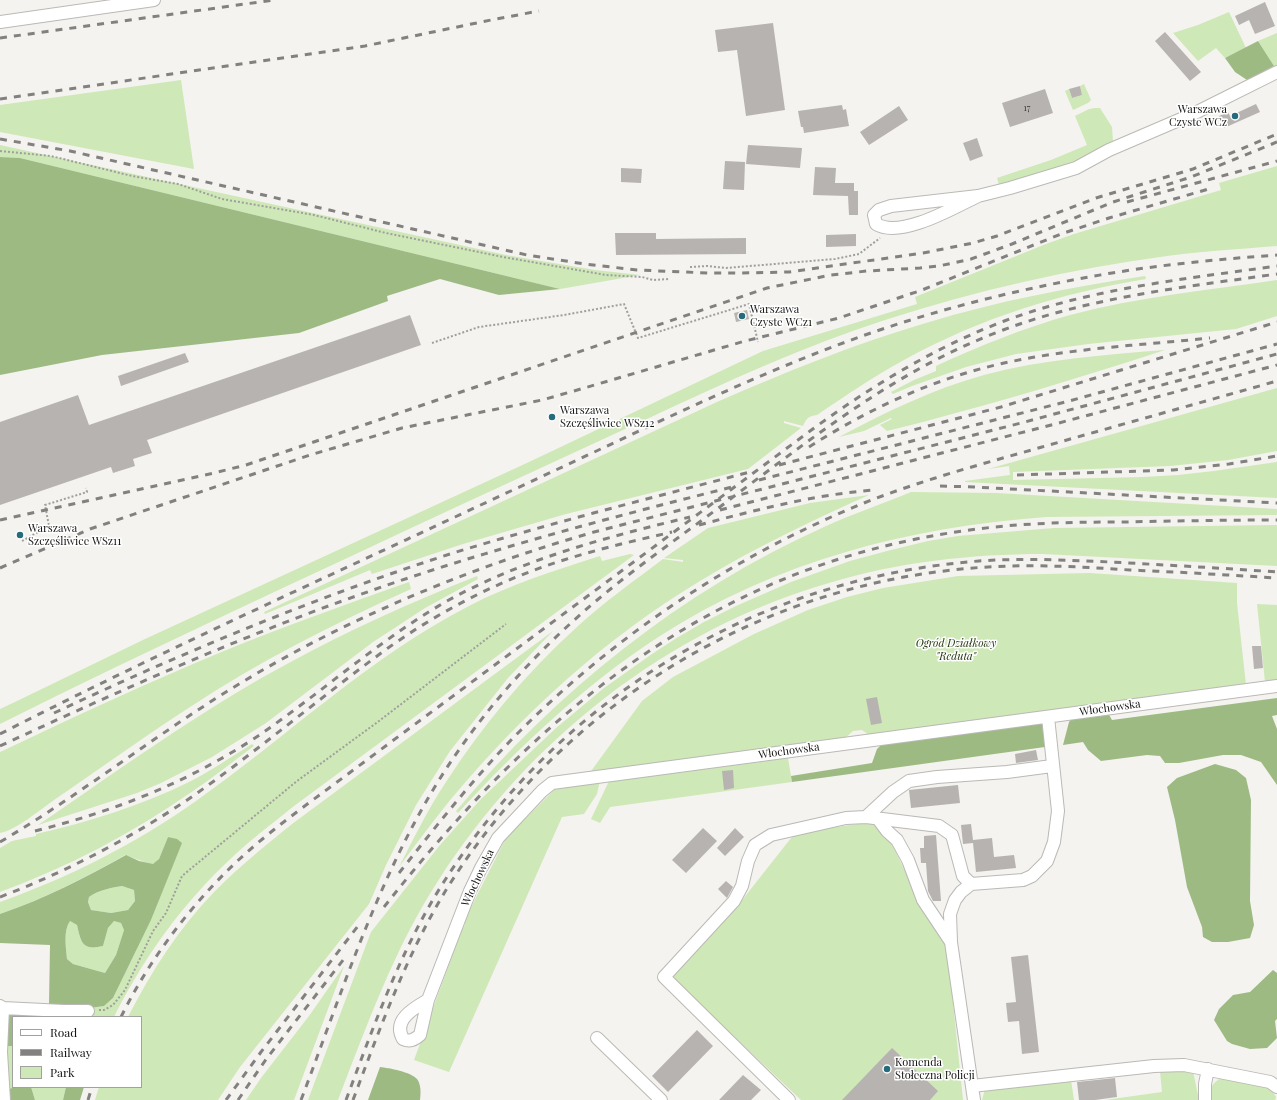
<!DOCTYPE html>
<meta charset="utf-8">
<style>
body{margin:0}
#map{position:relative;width:1277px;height:1100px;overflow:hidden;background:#f4f3ef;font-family:"Playfair Display",serif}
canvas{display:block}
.legend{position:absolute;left:12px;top:1016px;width:130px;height:72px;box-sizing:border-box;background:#fff;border:1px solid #a1a1a0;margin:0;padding:5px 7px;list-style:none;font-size:12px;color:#131312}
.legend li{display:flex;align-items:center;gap:8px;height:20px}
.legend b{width:20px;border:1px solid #a1a1a0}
</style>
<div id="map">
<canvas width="1277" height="1100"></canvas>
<ul class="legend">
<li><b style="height:5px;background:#fff"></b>Road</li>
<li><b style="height:5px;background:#82817f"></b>Railway</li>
<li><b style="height:11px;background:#cee8b7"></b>Park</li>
</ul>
</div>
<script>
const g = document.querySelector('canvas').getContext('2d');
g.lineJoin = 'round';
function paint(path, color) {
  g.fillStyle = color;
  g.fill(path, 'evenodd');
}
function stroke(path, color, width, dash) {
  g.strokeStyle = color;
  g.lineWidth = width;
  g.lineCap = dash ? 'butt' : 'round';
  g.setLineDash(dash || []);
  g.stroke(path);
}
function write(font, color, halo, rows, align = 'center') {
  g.font = font + ' "Playfair Display",serif';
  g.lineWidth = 3;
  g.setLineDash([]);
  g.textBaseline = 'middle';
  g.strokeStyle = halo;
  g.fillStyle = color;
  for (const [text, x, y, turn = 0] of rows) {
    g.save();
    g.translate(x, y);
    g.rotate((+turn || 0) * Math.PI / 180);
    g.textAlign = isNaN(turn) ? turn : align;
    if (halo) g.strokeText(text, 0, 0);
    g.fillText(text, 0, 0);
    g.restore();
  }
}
paint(new Path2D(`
 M1229,12L1246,48L1225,58L1216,48L1198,61L1173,33L1198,25Z
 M1277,33V65L1274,66L1258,41Z
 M181,80L194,169L0,132V105Z
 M1084,84L1091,100L1088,103L1073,110L1065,91L1069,89L1072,98L1082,95L1080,86Z
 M1095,108H1100L1112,127L1113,142L1084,158L1005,185H999L997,178L1051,160L1087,145L1075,116L1089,109Z
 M0,145L506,255L595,270L640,275L560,289L20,158L0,157Z
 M1277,166V246C1240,249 1204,251 1167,256C1071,269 977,290 885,320C804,346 726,382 649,418C588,446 528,474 467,502C311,575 154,647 0,724V709L15,702L145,639L529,462L763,351L917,304L915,297L1046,244L1074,234L1221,190L1219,183Z
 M1145,276L1146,279C1061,293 980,318 904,360C874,376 845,396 817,415C808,416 806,419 803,426L784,421V423L801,428L748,469L566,514L463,544L372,574L370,570L265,614L264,612L717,402C786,372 854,344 926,323C998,301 1071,287 1145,276Z
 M1277,280V316L1236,329L1088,344L1016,354L966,367L912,386L893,394L891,392L914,380L936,371V366C979,346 1024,328 1070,315C1138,297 1208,290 1277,280Z
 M1165,350C1073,380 980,408 887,431L880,425L892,419L891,418L864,431L839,437C886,412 933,389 984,375C1043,359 1104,355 1165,350Z
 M1277,388V451L1228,460L1170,466L1013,472V480L1143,477L1178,475L1214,471L1277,462V498L965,482V481L1010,475L1009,466L988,469Z
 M911,492L996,493L1277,509V515L1046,517C909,527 776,561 660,636C584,685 519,747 458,813L456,811C556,692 681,591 824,527C852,514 882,504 911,492Z
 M869,495C811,521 754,548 700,581C605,638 522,714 451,799C433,821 416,844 399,867C414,838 428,809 446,782C483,725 527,672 577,627C604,602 634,581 663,559L683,562V560L664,558L708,528L810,503Z
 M1277,525V566L1043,554C971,554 898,562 829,583C667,630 528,740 438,881C394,949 367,1025 338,1100H308L371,932L440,845L481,799L556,728L604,688L652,654L675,639L704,622L736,606L791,582L850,561L887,551L928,541L958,536L1054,528Z
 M630,554L634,555L294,806C269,826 244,845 222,867C177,911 142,961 114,1017H94L90,1016V1008L104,1006L113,998L151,920L181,843L168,837L159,859L153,865L125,855C85,878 43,899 0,914V902C70,877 135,844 196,801C287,737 369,657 469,606C511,584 556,570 600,556L602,561Z
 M1090,573L1237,583V603L1246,685L869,735L862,730L853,731L845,738L589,774L642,701L673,677L754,634L808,610L847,597L883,588L958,576Z
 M477,576L478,579L425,608L393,629L373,642L266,723L212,757L161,783L137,793L38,825C119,770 201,710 287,664C349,630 412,602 477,576Z
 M409,582L411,589C333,624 258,662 187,709C142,738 98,770 54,800C40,810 16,830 0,833V752C74,717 149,682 224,651C285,626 347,604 409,582Z
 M1257,604L1277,605V680L1265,682Z
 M553,631L508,678L450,751L416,805L386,865L369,904L240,1067L218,1100H95L99,1087H141V1017H128C151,972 179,928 215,891C240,866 268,843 296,821Z
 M252,744L254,746C233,761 214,777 193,791C133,833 68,867 0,892V848L12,841L36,836V834C89,822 140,806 189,782C211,771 231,757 252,744Z
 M788,758L792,782L610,807L600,823L591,819L610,779L699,768L700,770Z
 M600,780L597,794L584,814L562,817L449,1072L414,1060L462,929L465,925L464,921L506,838L556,788Z
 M871,822L891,842L922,907L934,928L947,944L963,1100H801L671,977L739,904L795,833Z
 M122,886L134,890L135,901L128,910L111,913L91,910L88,902L89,897C99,890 110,888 122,886Z
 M70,921L77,925C81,942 82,951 103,946L108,928L114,921L121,923L124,930L116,955L105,973L73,964L67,959C66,947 63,931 70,921Z
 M344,966L294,1100H246L261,1078L309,1016Z
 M5,1046H13V1087H15L9,1089Z
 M1163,1068L1193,1071L1199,1100H1105L1162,1092L1160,1071Z
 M1221,1078L1269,1086L1276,1097L1275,1100H1208C1208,1090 1212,1083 1221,1078Z
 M1071,1080L1074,1100H982L985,1089Z
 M31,1087H66L63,1100H35Z`), '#cee8b7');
paint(new Path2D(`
 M1258,41L1274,66L1247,80L1235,72L1225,58Z
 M0,157L20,158L560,289L499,295L440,279L387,296L388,301L299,333L102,355L0,375Z
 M1277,698V715L1272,716L1277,729V785L1261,762L1241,755H1223L1179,763H1165L1160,756L1147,755L1101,761L1088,750L1083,742L1063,745L1069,722L1073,717L1108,713L1112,720Z
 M1042,722L1045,747L792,782L791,776L872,763L877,749L884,742Z
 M1215,764L1236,770L1246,778L1251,800L1250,901L1254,925L1250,938L1228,942H1212L1203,937L1202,927L1187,887L1175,820L1167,787L1177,778Z
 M168,837L177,839L182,843L151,920L113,998L104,1006L90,1008L49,1004L50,945L0,943V914C44,899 85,878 126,855L139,861L153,864L159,859ZM122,886L134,890L135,901L128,910L111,913L91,910L88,902L89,897C99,890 110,888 122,886ZM70,921L77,925C81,942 82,951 103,946L108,928L114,921L121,923L124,930L116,955L105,973L73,964L67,959C66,947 63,931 70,921Z
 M1273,970L1277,973V1019L1275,1021L1277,1038L1267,1048L1250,1049L1232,1044L1227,1041L1214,1020L1219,1009L1233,995L1250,992Z
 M7,1013L90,1016L94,1017H13V1046H5Z
 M380,1067C389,1068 411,1072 417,1079C421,1084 421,1093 420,1100H368Z
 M15,1087H31L35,1100H11L9,1089Z
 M66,1087H84L80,1100H63Z`), '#9dba83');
paint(new Path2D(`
 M1265,2L1275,26L1255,34L1249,20L1239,25L1235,16Z
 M773,23L785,110L746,116L737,50L718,52L715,30Z
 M1165,32L1201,72L1190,81L1155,41Z
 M1080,86L1082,95L1072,98L1069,89Z
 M1045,89L1053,113L1010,127L1002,103Z
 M1256,104L1260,112L1224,128L1219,116L1228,112L1230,116Z
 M842,105L843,110L846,109L849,126L804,133L803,127H801L798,111Z
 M899,106L908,120L869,145L860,132Z
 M977,138L983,156L970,161L963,143Z
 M748,145L802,148L800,168L746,164Z
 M725,161L745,162L744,190L723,189Z
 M815,167L836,168L835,183H854V191H858V215H849L848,196L813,195Z
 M621,168L642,169L641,183L621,182Z
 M615,233H656V239L746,238V254L616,255Z
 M856,234V246L826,247V235Z
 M747,310L749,319L736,322L734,313Z
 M410,315L421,345L147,440L152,453L133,459L135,466L113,473L111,467L0,505V422L78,395L89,425Z
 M185,353L189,362L121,386L118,376Z
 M1252,646H1261L1263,668L1254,669Z
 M877,697L882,723L871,725L866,699Z
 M1036,750L1038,760L1016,763L1015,754Z
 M733,770L734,788L724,790L722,771Z
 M958,785L960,803L911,808L909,790Z
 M971,824L973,840L992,838L994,857L1014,855L1016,868L976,872L973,843L963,844L961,825Z
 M703,828L717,841L686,873L672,860Z
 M735,828L744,837L725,856L717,848Z
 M936,835L941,901H933L928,891L926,863H921L920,848H924V836Z
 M726,881L733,887L727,898L718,889Z
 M1028,955L1039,1052L1022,1054L1019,1021L1008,1022L1006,1003L1016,1002L1011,957Z
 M697,1030L713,1046L668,1092L652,1076Z
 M892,1048L938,1091L930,1100H842Z
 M743,1075L761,1090L751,1100H719Z
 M1115,1078L1117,1097L1095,1100H1079L1077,1082Z`), '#b7b3b1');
const minor = new Path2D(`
 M0,22L154,0
 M978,196C955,207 901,239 876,224L874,215L879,210L891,206L978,196L1010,188L1076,168L1109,150L1193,114L1277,72
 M866,817L893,792L909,781L937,777L1007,772L1052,766
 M878,819L887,831L897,840L908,860L923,900L951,942
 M971,884L961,892L955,900L950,914L951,942L974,1100
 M428,1000C414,1008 392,1020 403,1039C410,1042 414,1040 420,1035L428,1000L470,891L481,868L498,838L542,791L552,783L1277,686
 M0,1006L3,1008L64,1011H88
 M3,1008L1,1052L4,1100
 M597,1038L661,1100
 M972,1086L1154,1066L1184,1065L1270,1082L1277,1087
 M789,1100L664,977L734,901L742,886L748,861L755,845L771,835L846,818L866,817L939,826L952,835L963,876L971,884L1023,880L1032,876L1047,861L1054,842L1058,811L1048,717
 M1205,1100V1084L1208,1069`);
stroke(minor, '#bab9b5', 14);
stroke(new Path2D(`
 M0,151L51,156L132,176L178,184L222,199L314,215L386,233L503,257L606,275L642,277L653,280L670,279
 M690,267L707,266L726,268L835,259L859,254L880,238
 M432,343L479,327L564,315L624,304L638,338L749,304L758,342
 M22,541L49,526L45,505L87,492L86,488
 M99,1010H104L113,1005L125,990L153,931L166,913L182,876L297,781L379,721L506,624`), '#a09f9c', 2, [2, 2]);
stroke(minor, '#fff', 12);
stroke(new Path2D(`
 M0,38L274,0
 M0,99L365,46L491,20L539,11
 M0,139L70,151L527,255L585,264L637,270L708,273H740L789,272L923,253L973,243L997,236L1096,198L1193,169L1277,134
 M1127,202L1277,161
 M809,447C870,408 937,377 1009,362C1075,348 1143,345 1210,338
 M779,465L1001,407L1277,322
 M1017,475L1173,470L1229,464L1277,456
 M759,480L1069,401L1277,344
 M940,486L974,487L1277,503
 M720,510L1055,424L1277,365
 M0,520L214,473L246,465L767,288L831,275L867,271L920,268L939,266L971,259L1012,244L1113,202L1191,177L1277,142
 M699,525C756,510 813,495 873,490
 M0,568L90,529L310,455L402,428L542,400L574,391L745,341L839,318L922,290L1061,234L1109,218L1212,188
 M54,713C184,652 316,597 453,553C551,523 651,498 750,472
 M0,734C150,657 303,588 455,517C517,488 580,459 643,429C716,395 789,362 865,335C945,307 1028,287 1112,273C1167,264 1222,259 1277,255
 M0,746C117,692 235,639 356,596C479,552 605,519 732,487
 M35,831C115,811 186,783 255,738C320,694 379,640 447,601C523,559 607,537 690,517
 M0,842C78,796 149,740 226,692C340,621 465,569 594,532L1021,423L1277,354
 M399,873C438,824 476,775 520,731C618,633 736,555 864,503C922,480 982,464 1042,447C1120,425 1199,403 1277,381
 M0,897C68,871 133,837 193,796C260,749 322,696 388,648C429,619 472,595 519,576C568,556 620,544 672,532
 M384,907C536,714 712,566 963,531C1016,523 1069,522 1123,522C1174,521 1226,520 1277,520
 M121,1017C147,964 184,914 226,872C256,842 291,816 325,791L810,431C869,388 930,350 999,323C1087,289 1184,279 1277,266
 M88,1100L92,1087
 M226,1100L261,1052L358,926
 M238,1100L267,1058L347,955
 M301,1100C344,987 380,871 446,769C487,706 538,650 596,601C641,563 690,530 737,494C823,430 901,368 1003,330C1091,297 1185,287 1277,274
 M346,1100C373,1028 399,954 440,888C558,698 756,578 979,561C1023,558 1067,560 1110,562C1166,565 1221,568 1277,572
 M353,1100C380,1028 406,956 446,890C556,713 745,592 953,570C1011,563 1071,566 1130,570C1179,572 1228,575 1277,578`), '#82817f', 3, [7, 7]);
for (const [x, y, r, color] of [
 [1235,116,4,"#256b7a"],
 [742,316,4,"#256b7a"],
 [552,417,4,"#256b7a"],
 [20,535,4,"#256b7a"],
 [887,1069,4,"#256b7a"]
]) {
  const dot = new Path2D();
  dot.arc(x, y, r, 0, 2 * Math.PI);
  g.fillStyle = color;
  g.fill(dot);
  stroke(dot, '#fff', 1.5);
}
write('9px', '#3c3b3a', null, [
 ["17",1027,108]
]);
write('11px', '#131312', '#fff', [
 ["Warszawa",1227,110,"right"],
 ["Czyste WCz",1227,123,"right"],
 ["Warszawa",750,310],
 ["Czyste WCz1",750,323],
 ["Warszawa",560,411],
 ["Szczęśliwice WSz12",560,424],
 ["Warszawa",28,529],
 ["Szczęśliwice WSz11",28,542],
 ["Komenda",895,1063],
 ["Stołeczna Policji",895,1076]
], 'left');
write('italic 11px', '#25370f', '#fff', [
 ["Ogród Działkowy",956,644],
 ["\"Reduta\"",956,657]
]);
write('11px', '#131312', '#fff', [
 ["Włochowska",1110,708,-8],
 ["Włochowska",789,751,-8],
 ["Włochowska",478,878,-65]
]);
</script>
